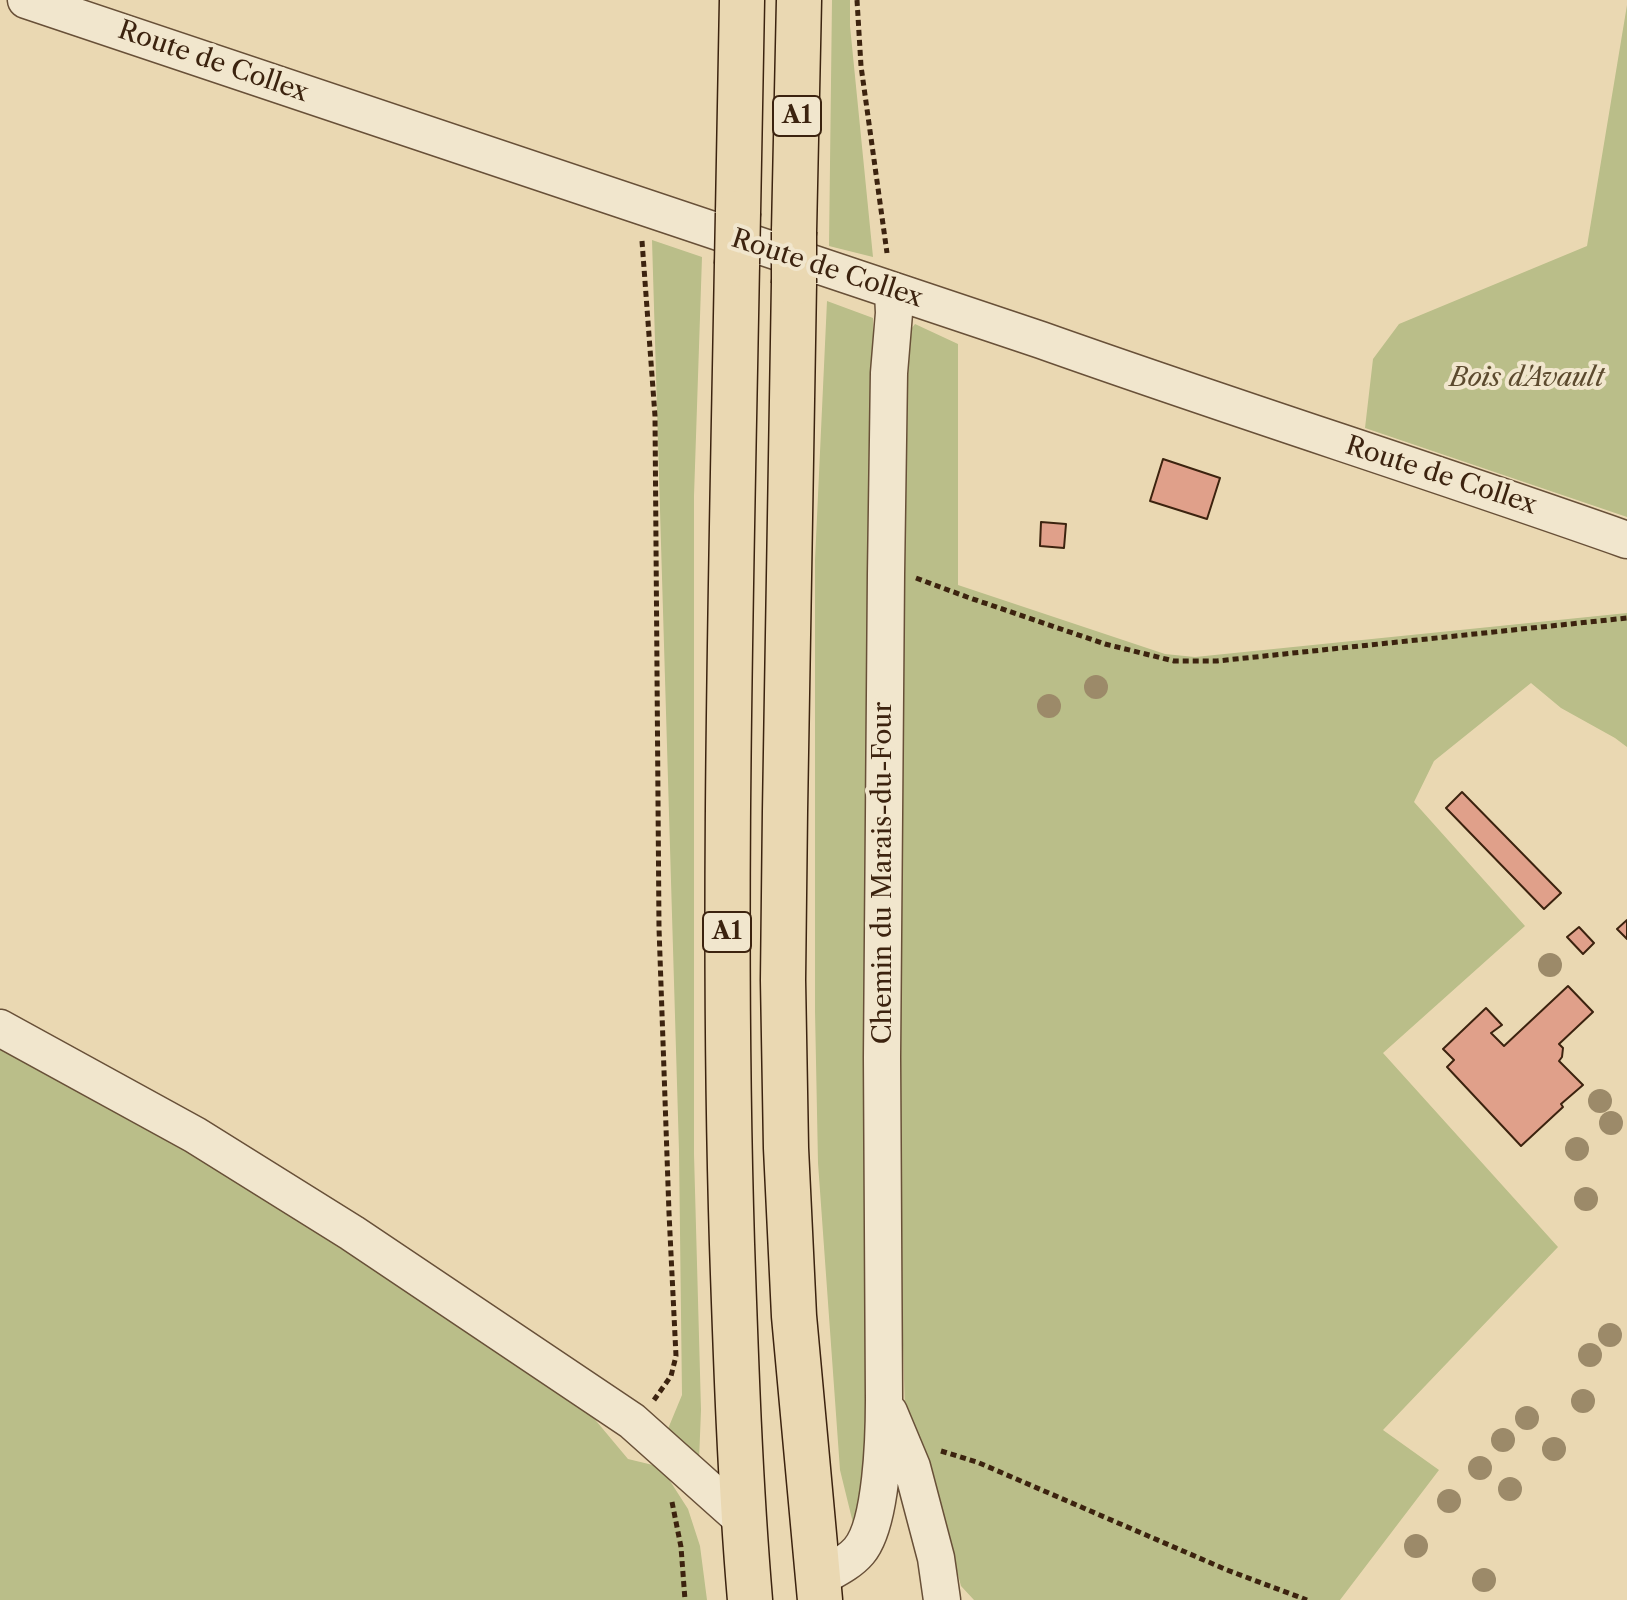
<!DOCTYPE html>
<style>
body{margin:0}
canvas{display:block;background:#ead8b2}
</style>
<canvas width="1627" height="1600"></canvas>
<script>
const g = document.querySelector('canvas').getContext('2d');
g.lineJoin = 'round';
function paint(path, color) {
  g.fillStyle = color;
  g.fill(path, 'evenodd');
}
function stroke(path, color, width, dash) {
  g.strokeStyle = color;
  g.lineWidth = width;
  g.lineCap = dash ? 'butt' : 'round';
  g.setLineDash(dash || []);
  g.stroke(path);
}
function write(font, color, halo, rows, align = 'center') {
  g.font = font + ' "Libre Caslon Text",serif';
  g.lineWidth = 8;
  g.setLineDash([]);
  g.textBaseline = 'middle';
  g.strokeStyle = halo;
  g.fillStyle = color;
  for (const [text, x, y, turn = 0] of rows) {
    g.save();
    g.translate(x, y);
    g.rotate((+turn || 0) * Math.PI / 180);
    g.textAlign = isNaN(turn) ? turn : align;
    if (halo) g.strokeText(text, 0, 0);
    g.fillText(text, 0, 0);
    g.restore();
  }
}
paint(new Path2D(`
 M832,0H850V26L873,257L829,246Z
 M1627,5V517L1365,428L1373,359L1399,324L1587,246Z
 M652,240L702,257L694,496V1154L701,1410L699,1461L665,1436L682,1395L679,1151Z
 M827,301L873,318V1043L869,1456L853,1523L840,1470L818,1163L815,1011V560Z
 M915,324L958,344V585L1165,654L1195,657L1627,613V747L1615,738L1561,708L1531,683L1434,761L1414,802L1525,926L1383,1053L1558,1247L1383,1430L1439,1470L1340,1600H974L961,1586L924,1447L905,1411L896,1114L900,359L908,333Z
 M0,1049L209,1158L592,1416L628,1459L661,1467L688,1509L700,1546L707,1600H0Z`), '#babe89');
const building = new Path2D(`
 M1163,459L1220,478L1207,519L1150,501Z
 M1041,522L1066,524L1064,548L1040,546Z
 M1462,792L1561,893L1544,909L1446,808Z
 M1627,920V939L1617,929Z
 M1579,927L1594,943L1583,954L1567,937Z
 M1568,986L1593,1012L1559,1044L1563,1048L1562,1057L1559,1061L1583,1085L1561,1104L1563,1107L1521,1146L1447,1067L1454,1060L1443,1049L1486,1008L1502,1025L1491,1033L1504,1046Z`);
paint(building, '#e0a08a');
stroke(building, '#3c230f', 2);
const minor = new Path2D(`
 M26,0L1041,340C1235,409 1432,471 1627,540
 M0,1028L195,1135L352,1233L632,1421L744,1521
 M889,1412L912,1467L936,1558L942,1600
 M818,1579C831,1571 848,1564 859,1551C882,1524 884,1436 884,1400L882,1057L886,574L889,373L894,313L893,291`);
const highway = new Path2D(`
 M738,213L742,0
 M794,232L799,0
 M737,264C731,591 722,917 732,1244C736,1363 740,1482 750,1600
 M794,283L785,811L783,980L786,1148L794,1316L820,1600`);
stroke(minor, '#685038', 39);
stroke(highway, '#3c230f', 47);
stroke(new Path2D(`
 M857,0L861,66L887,253
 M642,241L655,416L659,928L669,1213L676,1356L671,1376L654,1400
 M916,578L967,597L1105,644L1174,661H1217L1627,618
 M941,1451L977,1462L1227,1570L1307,1600
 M672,1502L681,1547L685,1600`), '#3c230f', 5, [6, 4]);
stroke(minor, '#f1e6cd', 36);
stroke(highway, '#ead8b2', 44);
const highwayBridge = new Path2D(`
 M737,264L738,213
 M794,283V232`);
stroke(highwayBridge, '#3c230f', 47, []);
stroke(highwayBridge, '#ead8b2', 44);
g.fillStyle = '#9c8a69';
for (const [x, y] of [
 [1096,687],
 [1049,706],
 [1550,965],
 [1600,1101],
 [1611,1123],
 [1577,1149],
 [1586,1199],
 [1610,1335],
 [1590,1355],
 [1583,1401],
 [1527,1418],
 [1503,1440],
 [1554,1449],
 [1480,1468],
 [1510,1489],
 [1449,1501],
 [1416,1546],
 [1484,1580]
]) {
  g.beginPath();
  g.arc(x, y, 12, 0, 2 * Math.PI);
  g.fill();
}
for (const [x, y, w] of [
 [797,116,48],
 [727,932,48]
]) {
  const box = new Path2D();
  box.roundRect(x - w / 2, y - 20, w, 40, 6);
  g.fillStyle = '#f1e6cd';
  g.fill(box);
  stroke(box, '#3c230f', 2);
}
write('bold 24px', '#3c230f', null, [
 ["A1",797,116],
 ["A1",727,932]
]);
write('26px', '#3c230f', '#f1e6cd', [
 ["Route de Collex",213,62,19],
 ["Route de Collex",827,269,18],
 ["Route de Collex",1441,476,18],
 ["Chemin du Marais-du-Four",883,873,-90]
]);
write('italic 26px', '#5c4a2e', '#f1e6cd', [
 ["Bois d'Avault",1527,378]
]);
</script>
